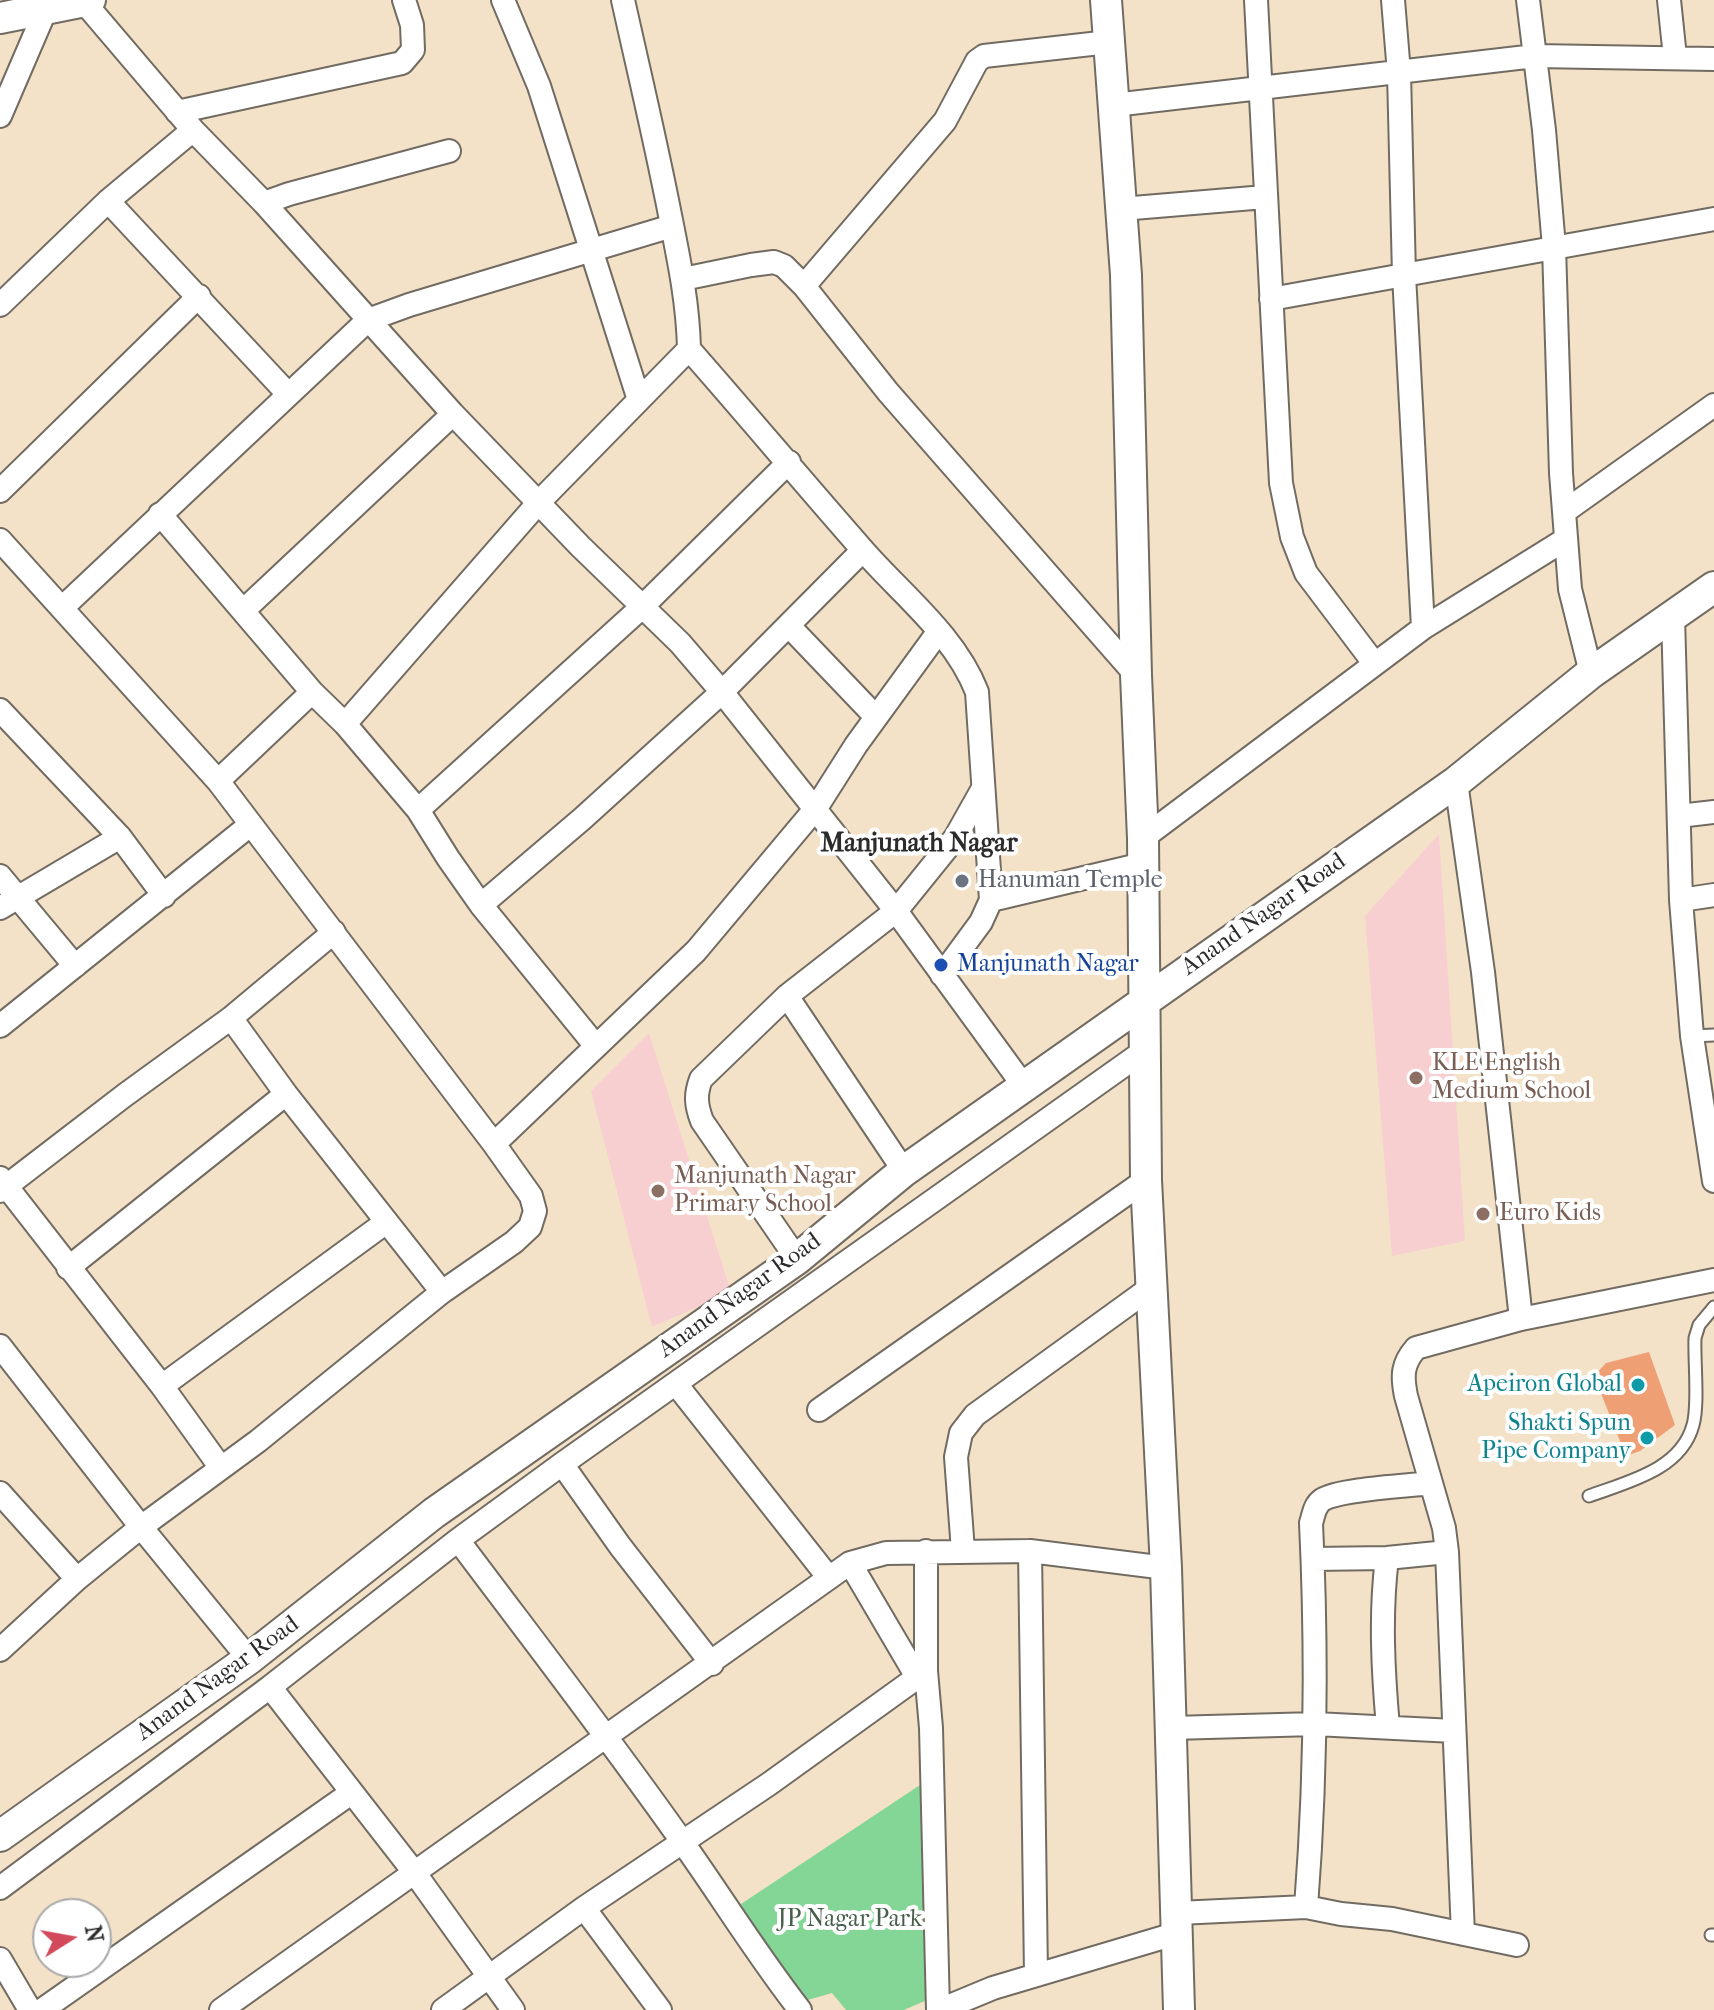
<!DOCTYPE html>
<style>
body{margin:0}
#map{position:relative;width:1714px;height:2010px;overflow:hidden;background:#f4e2c8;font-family:"IM FELL French Canon",serif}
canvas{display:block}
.north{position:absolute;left:32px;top:1898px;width:80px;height:80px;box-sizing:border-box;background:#fff;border:2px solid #aaa;border-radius:50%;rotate:79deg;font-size:22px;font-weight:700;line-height:32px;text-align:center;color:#2b2b2b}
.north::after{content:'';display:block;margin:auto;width:28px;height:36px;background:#d1495b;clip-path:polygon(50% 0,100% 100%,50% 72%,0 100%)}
</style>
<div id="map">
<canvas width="1714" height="2010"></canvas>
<div class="north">N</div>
</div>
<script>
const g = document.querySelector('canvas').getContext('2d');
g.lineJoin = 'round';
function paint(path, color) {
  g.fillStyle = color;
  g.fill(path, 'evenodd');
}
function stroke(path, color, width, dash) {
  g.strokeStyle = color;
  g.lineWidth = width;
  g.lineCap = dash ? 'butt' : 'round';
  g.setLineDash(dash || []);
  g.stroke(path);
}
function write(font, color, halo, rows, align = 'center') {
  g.font = font + ' "IM FELL French Canon",serif';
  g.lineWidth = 8;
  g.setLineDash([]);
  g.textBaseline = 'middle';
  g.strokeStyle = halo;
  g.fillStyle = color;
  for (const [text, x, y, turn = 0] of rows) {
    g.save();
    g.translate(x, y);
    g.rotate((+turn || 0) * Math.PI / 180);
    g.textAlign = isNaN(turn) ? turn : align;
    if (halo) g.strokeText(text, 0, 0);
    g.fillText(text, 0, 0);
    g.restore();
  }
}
paint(new Path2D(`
 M1439,834L1465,1241L1392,1256L1365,916Z
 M649,1033L731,1292L652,1327L591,1091Z`), '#f7cfd0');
paint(new Path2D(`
 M920,1785L927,2000L904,2010H846L832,1993L797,2003L741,1904Z`), '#84d697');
paint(new Path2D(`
 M1649,1352L1675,1425L1640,1451L1626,1456L1594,1376L1606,1363Z`), '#ee9f74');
const lane = new Path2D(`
 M1692,1036L1714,1035
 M1589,1496C1627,1482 1681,1470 1693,1425C1699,1404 1694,1362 1695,1338L1699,1325L1714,1307
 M1711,1935H1714`);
const street = new Path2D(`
 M503,0L539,86L639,400
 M623,0C639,72 656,143 670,215C679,260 688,303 689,349C747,415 804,483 862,549C901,594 955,635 977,692L991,900L981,922L942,975
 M1256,0L1281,483L1292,537L1306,573L1374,663
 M1393,0L1399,73L1404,275L1423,628
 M1528,0L1544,130L1554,247L1561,473L1570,589L1591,673
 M1669,0L1675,57
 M84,2L193,130L264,203L453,414L580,546L680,643L722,692L896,911L1023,1085
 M1114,105L1535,56L1714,59
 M177,112L402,63L413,50L412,25L404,0
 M0,116L46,9
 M108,201L288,394
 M264,203L289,194L449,151
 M1121,209L1265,197
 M683,279L751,265L774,262L784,266L804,286L888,392L1136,675
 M804,286L945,121L977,61L984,56L1109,42
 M1271,299L1714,219
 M0,305L108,201L193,130
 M0,491L199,296
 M1564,512L1714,405
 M160,514L312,692L345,724L418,810L448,858L481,905L595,1045
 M0,540L218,781L494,1144L531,1196L535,1211L530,1227L514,1242L442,1292L258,1441L141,1527L77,1579L0,1650
 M62,608L368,320L409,305L672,226
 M244,610L453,414
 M1673,617L1681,900L1692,1036L1714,1181
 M789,626L876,717
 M0,710L120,837L164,896
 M345,724L539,502L689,349
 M218,781L312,692
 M1456,782L1483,972L1521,1319
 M418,810L642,607L789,462
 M1679,816L1714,812
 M1143,838L1423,628L1566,539
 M0,876L75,966
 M991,900L1143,864
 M1681,900L1714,895
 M481,905L582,819L722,692L863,550
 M0,908L120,837
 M787,996L904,1171
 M231,1018L286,1094L442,1292
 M0,1026L250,825
 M494,1144L696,951L816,808L856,745L939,631
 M0,1178L162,1386L221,1468
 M0,1191L125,1095L231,1018L334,932
 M797,1259L702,1121C696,1105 695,1095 701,1079L787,996L896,911L955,838L982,790
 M68,1268L286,1094
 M0,1346L141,1527L249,1659
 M676,1384L829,1578
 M162,1386L385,1223
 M819,1410L1146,1180
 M562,1464L620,1546L712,1664
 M0,1493L77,1579
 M458,1540C533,1640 609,1738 681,1840C721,1896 757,1955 800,2010
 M926,1551V1671L931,1728L938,2010
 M963,1551L956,1457L961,1433L975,1415L1153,1286
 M1030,1551L1036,1974
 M1387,1558C1380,1614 1383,1671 1388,1727
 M1313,1559L1387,1558L1447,1552
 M850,1563L917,1677
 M270,1687L414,1872L513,2010
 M1172,1728L1315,1724L1454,1731
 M0,1888L270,1687L458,1540L562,1464L1144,1051
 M1306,1907C1316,1779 1317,1651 1311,1523C1314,1514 1314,1506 1322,1500C1339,1489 1407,1486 1431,1483
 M584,1908L660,2010
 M1178,1913L1306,1907L1341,1914L1392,1919L1517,1945
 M1463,1934L1447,1552L1444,1528L1406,1396C1402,1376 1402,1364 1416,1348L1521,1319L1714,1280
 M0,1959L30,2010
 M42,2010L351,1793
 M221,2010L850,1563L886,1553L1030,1551L1166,1568
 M443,2010L584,1908L769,1784L926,1671
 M940,2010L993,1988L1178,1933`);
const secondary = new Path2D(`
 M1106,0L1126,275L1136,675L1143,838L1146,1180L1166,1568L1179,2010
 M0,18L90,0
 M0,1836L249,1659L434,1513L797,1259L904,1171L1456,782L1591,673L1714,587`);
stroke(lane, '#716b62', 15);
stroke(street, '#716b62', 26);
stroke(secondary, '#716b62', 34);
stroke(lane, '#fff', 11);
stroke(street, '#fff', 22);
stroke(secondary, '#fff', 30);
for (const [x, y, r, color] of [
 [962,881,8,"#6b7280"],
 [941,965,8,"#1a4fb4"],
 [1416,1078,8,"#8d6e63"],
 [658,1191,8,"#8d6e63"],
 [1483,1214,8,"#8d6e63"],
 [1638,1385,8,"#0f9aa8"],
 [1647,1438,8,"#0f9aa8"]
]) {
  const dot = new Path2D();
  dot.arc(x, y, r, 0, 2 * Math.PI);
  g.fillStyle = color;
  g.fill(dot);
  stroke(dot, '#fff', 3);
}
write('24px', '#5b616d', '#fff', [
 ["Hanuman Temple",978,881]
], 'left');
write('24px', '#2b2b2b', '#fff', [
 ["Anand Nagar Road",1264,915,-35],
 ["Anand Nagar Road",740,1296,-36],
 ["Anand Nagar Road",218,1679,-36]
]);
write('24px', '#164399', '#fff', [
 ["Manjunath Nagar",957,965]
], 'left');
write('24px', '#785e54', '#fff', [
 ["KLE English",1432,1064],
 ["Medium School",1432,1092],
 ["Manjunath Nagar",674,1177],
 ["Primary School",674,1205],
 ["Euro Kids",1499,1214]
], 'left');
write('24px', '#0d838f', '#fff', [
 ["Apeiron Global",1622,1385],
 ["Shakti Spun",1631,1424],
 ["Pipe Company",1631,1452]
], 'right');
write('24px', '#465e4b', '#fff', [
 ["JP Nagar Park",850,1920]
]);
write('bold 26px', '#2b2b2b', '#fff', [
 ["Manjunath Nagar",919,845]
]);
</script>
